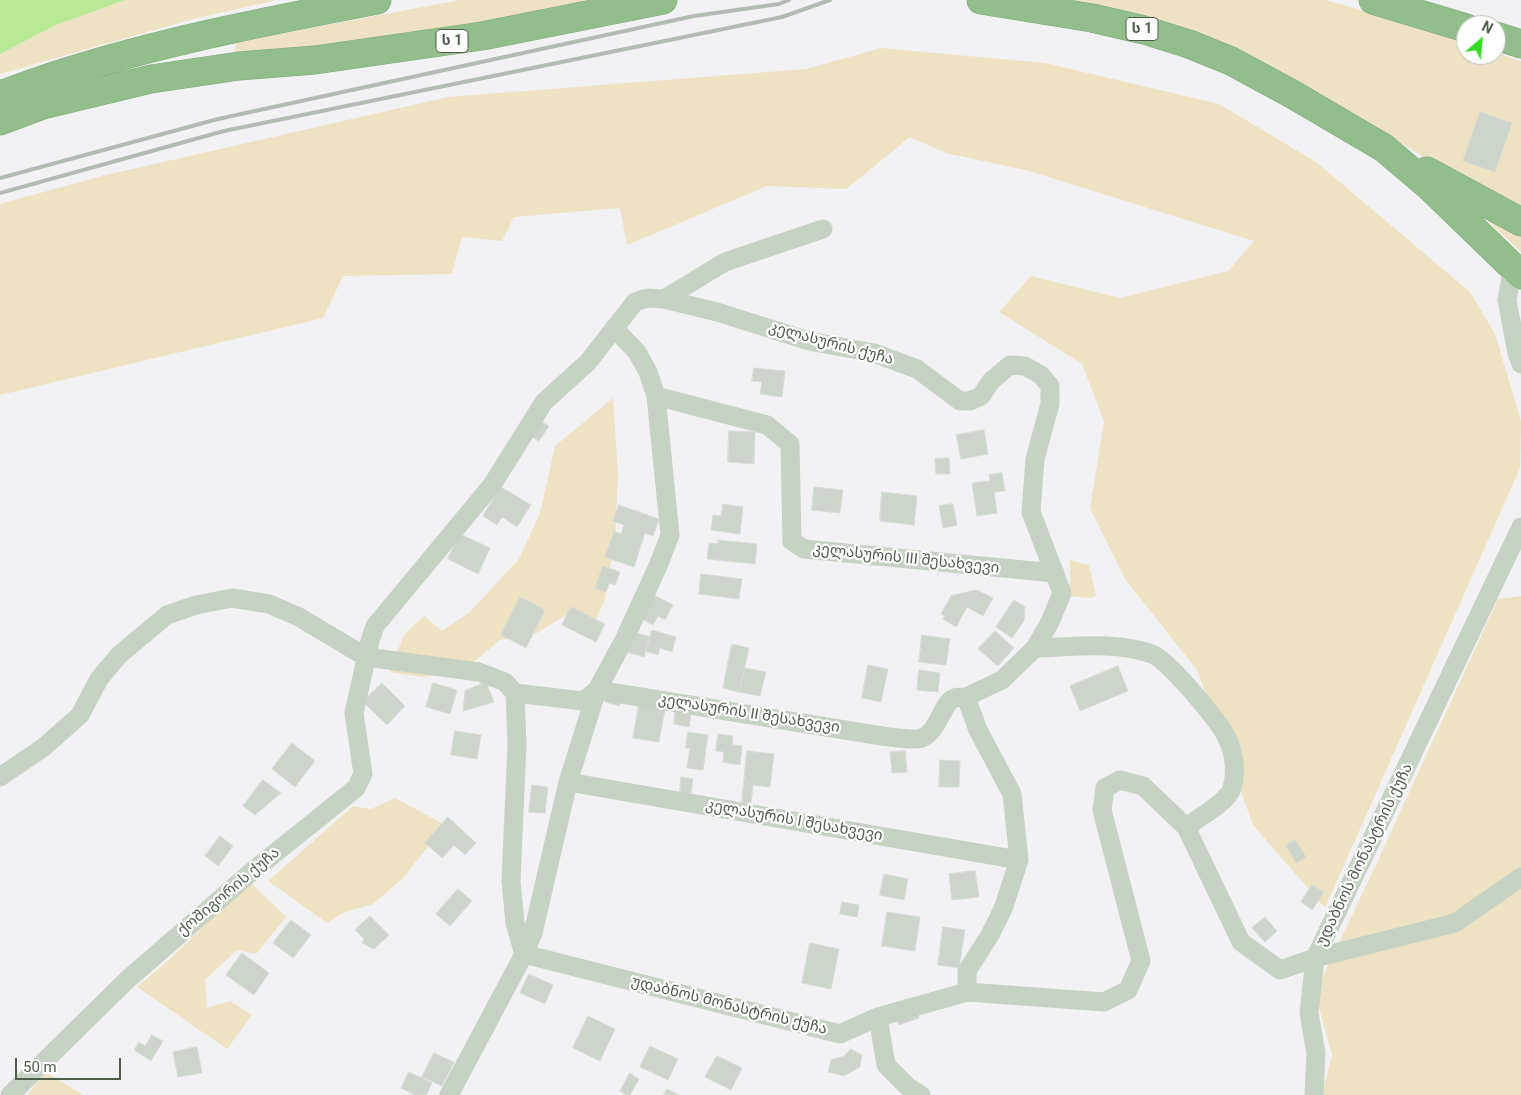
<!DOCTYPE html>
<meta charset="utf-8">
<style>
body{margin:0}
#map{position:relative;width:1521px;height:1095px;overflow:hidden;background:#f2f2f4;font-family:Roboto,sans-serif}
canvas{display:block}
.north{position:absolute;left:1456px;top:15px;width:50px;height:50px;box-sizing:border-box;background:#fff;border:1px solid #b8bfb7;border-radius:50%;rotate:27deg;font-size:14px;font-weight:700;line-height:20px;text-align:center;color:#4e5e4a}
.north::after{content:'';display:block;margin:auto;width:18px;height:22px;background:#36db24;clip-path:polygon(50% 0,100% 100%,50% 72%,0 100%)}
.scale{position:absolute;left:15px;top:1058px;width:106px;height:22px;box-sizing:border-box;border:2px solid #4e5e4a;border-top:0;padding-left:6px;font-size:15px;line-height:18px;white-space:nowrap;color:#4e5e4a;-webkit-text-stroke:4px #fff;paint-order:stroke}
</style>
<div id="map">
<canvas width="1521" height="1095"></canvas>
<div class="north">N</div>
<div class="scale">50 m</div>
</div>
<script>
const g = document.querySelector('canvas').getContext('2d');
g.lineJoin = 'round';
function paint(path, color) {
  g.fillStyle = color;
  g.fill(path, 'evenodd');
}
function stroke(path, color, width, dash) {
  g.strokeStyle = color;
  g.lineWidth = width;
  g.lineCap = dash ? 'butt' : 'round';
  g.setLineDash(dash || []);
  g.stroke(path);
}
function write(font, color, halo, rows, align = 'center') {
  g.font = font + ' Roboto,"Noto Sans Georgian",sans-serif';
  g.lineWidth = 4.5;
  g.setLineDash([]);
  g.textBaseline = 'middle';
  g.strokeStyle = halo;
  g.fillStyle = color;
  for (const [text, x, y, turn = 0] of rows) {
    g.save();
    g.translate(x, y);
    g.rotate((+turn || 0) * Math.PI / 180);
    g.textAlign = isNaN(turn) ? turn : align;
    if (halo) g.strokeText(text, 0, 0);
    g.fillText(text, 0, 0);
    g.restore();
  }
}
paint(new Path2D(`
 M125,0H277L193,19L0,74V54L56,25Z
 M460,0H604C482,24 358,44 233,54L237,42Z
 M1065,0H1325L1414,25L1466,43V55H1496V53L1521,61V211L1483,194L1358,116L1225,43L1137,14Z
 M881,48L1045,63L1219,104L1316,162L1470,292L1495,334L1521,421L1520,468L1325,908L1253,825L1197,670L1125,579L1090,508L1104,421L1082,364L999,312L1031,276L1120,298L1228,271L1254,241L1029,171L946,153L910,137L846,189L767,186L627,245L620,208L514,217L502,241L462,237L452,274L343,276L323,318L0,395V204L102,176L448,97L806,69Z
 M1468,202L1521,231V252Z
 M613,398L618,475L615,539L604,602L594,622L572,611L537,633L500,640L464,670L424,677L389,672L404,635L424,616L442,631L470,612L519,559L540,513L555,446Z
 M1070,560L1089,565L1096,596L1089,598L1070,596Z
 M1521,596V1095H1322L1332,1055L1315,993L1374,869L1498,599Z
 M395,798L445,825L403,878L373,904L345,912L327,923L268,881L353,806L371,809Z
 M250,882L286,917L256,954L237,950L205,980L207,1008L230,1001L252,1015L227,1049L137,987L171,958Z
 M46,1072L83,1095H27Z`), '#eee2c4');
paint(new Path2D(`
 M0,0H125L56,25L0,54Z`), '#bae894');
const building = new Path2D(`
 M1480,112L1512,123L1495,172L1463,161Z
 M754,368L785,371L782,397L760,394L762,382L752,381Z
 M536,418L549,426L539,441L526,433Z
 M984,430L988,454L961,459L956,435Z
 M729,431L755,432L754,464L728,462Z
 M949,458L950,474H936L935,459Z
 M1002,473L1005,491L994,492L997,513L977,516L972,483L990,481L989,475Z
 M501,487L531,505L517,527L502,517L497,525L483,516Z
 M814,487L843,490L840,513L812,510Z
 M882,492L917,496L914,525L880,521Z
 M723,504L743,507L740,534L711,530L713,515L721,516Z
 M953,504L957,525L943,528L939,506Z
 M619,505L659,519L653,536L645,533L634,567L605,557L614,531L621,534L624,525L613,521Z
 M460,534L490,548L478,574L448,559Z
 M718,540L757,544L755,564L707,559L709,543L718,544Z
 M603,566L620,572L615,585L609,583L606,592L595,588Z
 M701,574L742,579L739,599L699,594Z
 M977,590L993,598L983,616L967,607L956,627L943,619L945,616L941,614L951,596Z
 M650,593L673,605L665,620L658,616L653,625L637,616Z
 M520,597L545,610L526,648L501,635Z
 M1014,600L1025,607L1024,621L1012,638L996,627Z
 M571,607L605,624L596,642L562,625Z
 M652,630L676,637L672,652L660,648L658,655L646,651Z
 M995,631L1014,648L998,666L978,649Z
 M634,632L650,637L644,657L627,652Z
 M922,635L950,639L946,665L919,662Z
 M732,644L749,648L739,692L723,688Z
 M868,665L888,669L881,702L862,698Z
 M1118,666L1128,691L1080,711L1070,686Z
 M745,668L766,672L760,696L739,692Z
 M919,670L940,673L938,692L917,690Z
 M486,682L494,702L463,711L465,691Z
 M382,683L405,706L387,725L363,702Z
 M433,683L457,690L450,714L426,707Z
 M607,697L621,700L619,706L606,702Z
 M639,705L665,709L659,742L633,738Z
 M676,707L692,709L689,727L674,724Z
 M455,731L481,735L477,759L451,755Z
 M688,732L708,735L703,770L687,768L690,748H686Z
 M718,734L733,736L732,745L742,746L740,765L723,762L724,752L716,751Z
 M292,743L315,761L295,787L272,769Z
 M747,751L774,754L770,787L753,785L751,803L742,802Z
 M905,751L907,772L892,773L890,752Z
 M940,760L960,761L959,787H939Z
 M681,777L693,779L691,794L680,793Z
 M263,780L281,793L255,815L243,806Z
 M532,785L548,787L545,813L529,812Z
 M448,817L476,843L465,855L454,845L442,858L425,843Z
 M220,836L233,846L218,866L205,856Z
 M1295,840L1306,857L1296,863L1286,845Z
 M975,871L979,897L952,900L949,874Z
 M884,874L908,879L904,900L880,895Z
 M1312,885L1324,892L1312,910L1301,902Z
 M458,889L472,901L450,926L436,914Z
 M842,902L859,905L857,917L840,914Z
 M887,912L920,917L915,951L882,946Z
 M370,916L389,935L374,949L362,943L364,939L355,930Z
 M1265,917L1277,931L1265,942L1252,928Z
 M291,920L311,935L293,958L273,943Z
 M943,927L965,930L959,968L938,965Z
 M810,943L839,949L831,989L802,983Z
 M242,953L269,973L254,995L226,975Z
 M529,974L553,985L545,1004L520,993Z
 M915,1007L919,1018L899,1025L895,1014Z
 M588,1016L615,1029L600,1061L573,1048Z
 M152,1035L163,1041L151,1061L134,1050L139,1042L145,1046Z
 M650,1046L678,1059L668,1080L640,1067Z
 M197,1047L202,1073L178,1077L173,1052Z
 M851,1049L862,1055L860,1067L844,1076L828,1072L831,1060L844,1056Z
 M434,1053L454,1062L442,1086L422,1077Z
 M717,1056L742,1068L731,1090L705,1077Z
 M409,1072L432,1083L426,1095H415L401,1088Z
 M630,1073L639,1079L630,1095H626L620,1091Z
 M667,1089L679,1095H664Z`);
paint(building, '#cdd4cc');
stroke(building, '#d6dcd6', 1);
const highway = new Path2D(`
 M981,0L1092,18L1144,30L1189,44L1231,61L1292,94L1384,148L1430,187L1521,275
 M1373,0L1466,28
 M1496,36L1521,44
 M0,95C28,85 55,75 83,67C179,38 278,19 377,0
 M0,121L43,105L151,79L239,66L315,60L482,36L663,0
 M1427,171L1521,222`);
stroke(highway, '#7fa978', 29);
stroke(new Path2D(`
 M1513,266L1507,300L1517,353L1521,364
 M664,299L725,262L823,229
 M656,396L767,425L790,444L792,541L804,549L1055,573
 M515,693L583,701L597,690L882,736C892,737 914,741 922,738C939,731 942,703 954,698C957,697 963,697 966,697
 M0,777L44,747L80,715L99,679L119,655L167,615L196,605L232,598L269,604L299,617L366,657L479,672L505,682L515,693L517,745L511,881L515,923L524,954L840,1034L878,1017L967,992L1104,1002L1128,990L1141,961L1102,810L1105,788L1120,780L1143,786L1186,827L1241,942L1280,970L1315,958L1455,923L1521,877
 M568,782L1019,860
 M967,992V971L990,935L1003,909L1019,860L1012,794L978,730L966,697L1002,680L1035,648C1073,647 1115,641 1152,654C1168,660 1217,719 1226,736C1234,751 1237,771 1232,788C1228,802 1198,818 1186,827
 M878,1017L886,1065L908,1087L921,1095
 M10,1095L127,980L249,874L356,788L363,774L354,713L370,641L375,626L492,485L544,402L588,362L635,302L647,298L664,299L717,312L809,341L874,353L917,369L960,401H970L981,396L991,381L1010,365L1025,366L1041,375L1050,386V404L1035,459L1031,512L1062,593L1050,622L1035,648
 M449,1095L524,954L533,933L568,782L597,690L624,640L658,566L670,535L656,396L648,372L637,352L614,328
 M1314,1095L1316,1053L1309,1013L1315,958L1521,527`), '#c6d2c3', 19);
stroke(highway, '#94bd8d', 28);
stroke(new Path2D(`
 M0,178L218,119L694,16L779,4L789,0
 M0,193L224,131L782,17L830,0`), '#b4bbb4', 4);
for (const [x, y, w] of [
 [1142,29,32],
 [452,41,32]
]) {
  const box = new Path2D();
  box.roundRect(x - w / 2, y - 11.5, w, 23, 4);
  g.fillStyle = '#fff';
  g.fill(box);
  stroke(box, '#4e5e4a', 1);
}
write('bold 14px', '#4e5e4a', null, [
 ["ს 1",1142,29],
 ["ს 1",452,41]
]);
write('15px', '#4e5e4a', '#fff', [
 ["კელასურის ქუჩა",831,344,15],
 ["კელასურის III შესახვევი",906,559,6],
 ["კელასურის II შესახვევი",749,714,9],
 ["კელასურის I შესახვევი",794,821,10],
 ["უდაბნოს მონასტრის ქუჩა",1365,855,-64],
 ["ქოშიგორის ქუჩა",229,892,-40],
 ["უდაბნოს მონასტრის ქუჩა",729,1006,14]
]);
</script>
